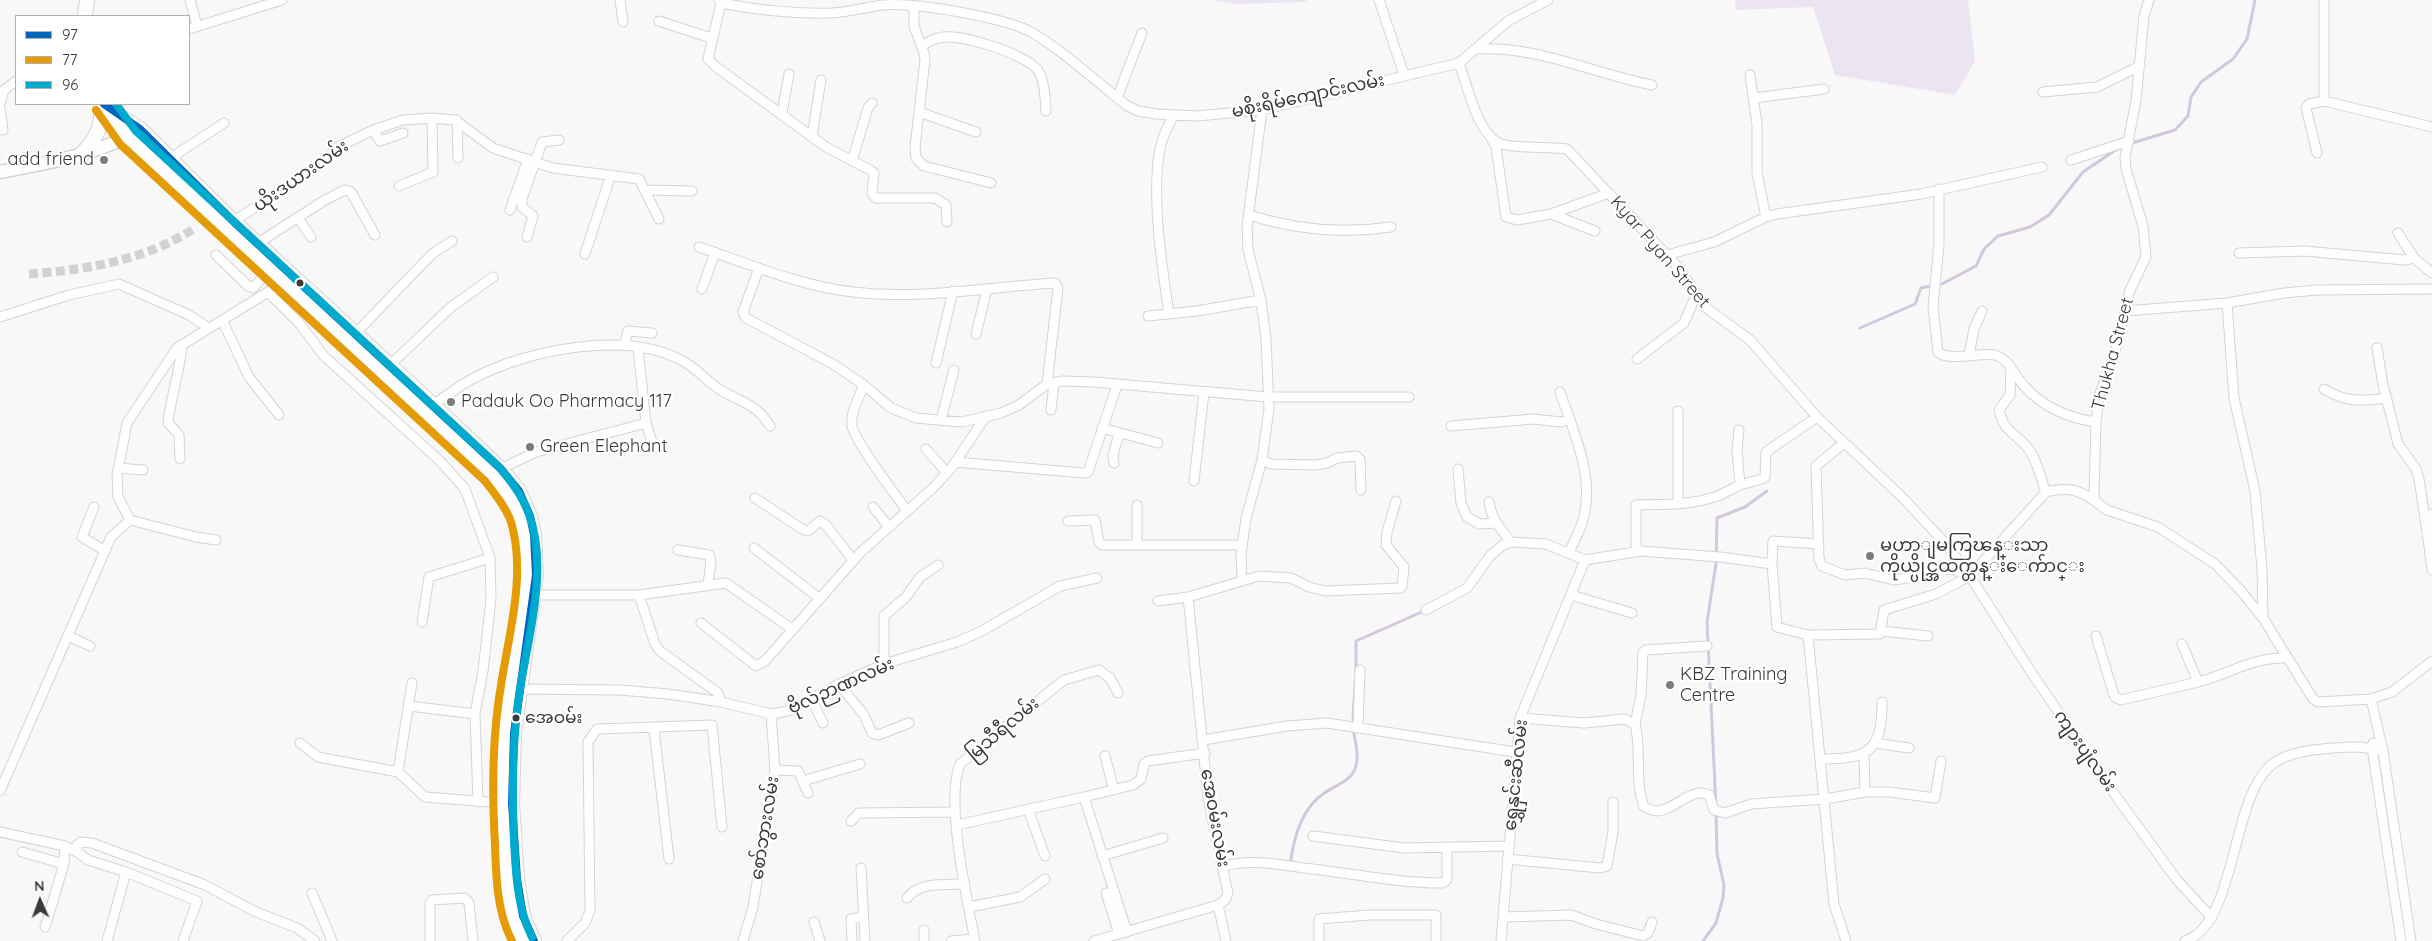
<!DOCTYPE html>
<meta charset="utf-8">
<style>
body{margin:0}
#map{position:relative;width:2432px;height:941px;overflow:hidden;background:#f9f8f9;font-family:Quicksand,sans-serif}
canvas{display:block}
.legend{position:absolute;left:15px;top:15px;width:175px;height:90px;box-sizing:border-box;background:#fff;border:1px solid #b0b0b0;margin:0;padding:6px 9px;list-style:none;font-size:15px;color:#3a393a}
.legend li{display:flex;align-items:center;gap:10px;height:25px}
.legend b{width:25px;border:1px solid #b0b0b0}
.north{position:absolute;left:15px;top:876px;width:50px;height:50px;-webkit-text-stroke:4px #fff;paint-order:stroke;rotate:358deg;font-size:14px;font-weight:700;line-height:20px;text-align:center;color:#3a393a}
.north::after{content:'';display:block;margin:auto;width:18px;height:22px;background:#3a393a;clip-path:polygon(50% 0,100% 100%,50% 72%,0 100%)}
</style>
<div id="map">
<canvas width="2432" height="941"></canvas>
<ul class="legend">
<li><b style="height:6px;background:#0065bd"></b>97</li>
<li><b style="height:6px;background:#e49b06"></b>77</li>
<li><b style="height:6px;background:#00a9ce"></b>96</li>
</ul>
<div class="north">N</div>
</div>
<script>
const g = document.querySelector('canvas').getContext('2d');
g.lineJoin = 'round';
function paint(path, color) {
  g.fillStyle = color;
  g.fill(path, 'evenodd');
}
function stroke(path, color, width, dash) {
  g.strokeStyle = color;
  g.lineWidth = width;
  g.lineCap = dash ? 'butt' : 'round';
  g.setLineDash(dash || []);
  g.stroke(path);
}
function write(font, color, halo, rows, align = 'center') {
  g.font = font + ' Quicksand,"Noto Sans Myanmar",sans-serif';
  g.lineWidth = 4.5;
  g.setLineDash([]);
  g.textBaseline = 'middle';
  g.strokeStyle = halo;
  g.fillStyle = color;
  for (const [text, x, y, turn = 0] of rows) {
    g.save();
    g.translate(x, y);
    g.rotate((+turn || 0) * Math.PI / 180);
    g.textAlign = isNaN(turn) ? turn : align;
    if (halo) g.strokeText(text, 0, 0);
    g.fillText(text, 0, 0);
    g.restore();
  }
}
paint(new Path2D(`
 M1210,0H1307L1304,2L1237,4Z
 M1735,0H1968L1975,61L1955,95L1835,75L1813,7L1736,10Z`), '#ece5f1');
stroke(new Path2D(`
 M2132,143L2175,130L2188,116L2191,97L2201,82L2233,59L2247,39L2255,0
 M1942,284L1976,266L1984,249L1998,236L2030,227L2049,215L2083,172L2117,149
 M1860,328L1915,304L1921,288L1931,286
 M1356,672V641L1424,611
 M1716,806L1707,622L1716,564L1717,518L1745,507L1767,491
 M1290,866C1293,841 1301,809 1323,794C1333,786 1350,782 1355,769C1361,753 1353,739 1353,723C1353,709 1355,695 1355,681
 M1703,941L1716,923L1723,898L1724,885L1717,854L1716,813`), '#d3c7de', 3);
stroke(new Path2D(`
 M29,274C86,270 146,260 195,228`), '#d3d2d3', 9, [9, 4.5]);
const minor = new Path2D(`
 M190,0L197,26
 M620,0L623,22
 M719,0L721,3C757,10 794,14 831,13C849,12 866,7 883,5C914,2 1001,17 1029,31C1059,47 1098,83 1126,105L1138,111L1156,114L1197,116L1262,110L1459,63L1508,21L1548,0
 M1379,0L1404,75
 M2149,0L2144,16L2136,101L2125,157L2126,169L2143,226L2146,257L2130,290L2114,356L2099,396L2096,422L2094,494L2096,502L2107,510L2158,527L2215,564L2241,591L2263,618L2313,699L2318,702L2371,699L2383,751L2411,941
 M2324,0V101L2432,127
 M721,3L708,59L715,66L826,147L870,170L874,173L872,194L876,198H935L946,205L947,222
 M914,6V26L924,53L925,60L915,147L916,158L924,166L991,183
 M659,21L711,38
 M189,29L282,0
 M921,46C926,43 933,39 939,38C958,32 1024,54 1037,69C1045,79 1045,99 1046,111
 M1476,49C1540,46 1591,73 1652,85
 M1459,63C1467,84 1477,135 1501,144C1513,148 1551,147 1567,149L1679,268L1705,307L1750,340L1817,417L1902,497L1946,544L1970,576L2031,672L2118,799L2177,880L2212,918
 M1750,75L1757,124V173L1766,217
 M2043,92L2097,87L2140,66
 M1117,98L1142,33
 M1754,98L1824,89
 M0,104L4,90L16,81
 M0,108L3,130
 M919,112L976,132
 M782,113L789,74
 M457,120L458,158
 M373,130L380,141L403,133
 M812,136L821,80
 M1491,138L1496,147L1506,217L1517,220L1551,214L1595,231
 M2317,153L2306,108L2309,104L2324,101
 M169,159L224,123
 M2071,160L2129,141
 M852,161L868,108L872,103
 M399,186L433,172L432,118
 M1939,189V244L1933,307L1938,352C1947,362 1982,352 1995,355C2009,359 2015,376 2024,386C2043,407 2068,418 2096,422
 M646,190L692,191
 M510,210L528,159
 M1551,214L1609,193
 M1249,215C1296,230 1342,234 1391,227
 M298,218L311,237
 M231,223L320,165L338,147L373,130L403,120L432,118L455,120L493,148L553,168L639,179L659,219
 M2398,233L2414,258
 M527,237L533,216L522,207V199L542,142L559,140
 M258,243L325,200L345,190L351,192L375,235
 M699,247C749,264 800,286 853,292C920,300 988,287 1055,283L1058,288L1047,384
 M2239,253L2305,251L2404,260L2414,258L2432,273
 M585,254L611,175
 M216,255L248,286L253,288L271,268
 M1667,255L1714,242L1766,217L1777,214L1921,194L2042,167
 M759,268L743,312L746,318L833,364L864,385L891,408L916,418L962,422L1001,413L1019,405L1047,384L1063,381L1094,382L1268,397H1409
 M702,289L715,252
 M268,292L299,323L324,356L439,460L465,489L490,558L491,599L483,671L475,714L478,802
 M2227,303L2234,398L2255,491L2262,569L2263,618
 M2125,311L2227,303L2284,293L2317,290L2432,289
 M1169,314C1162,266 1152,202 1159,154C1161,140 1167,127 1174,115
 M1148,316L1197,311L1261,300
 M0,317L69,295L119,284L189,315L209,328
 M222,320L249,377L279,415
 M976,334L987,289
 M353,336L432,254L452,241
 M624,345L628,331L652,333
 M638,348L646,423L654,448
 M2377,348L2383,385L2398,444L2416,469L2419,479L2428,539
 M1969,355L1974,329L1982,311
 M1637,359L1684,323L1696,295
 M936,363L953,291
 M387,368L450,308L493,277
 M2011,369L2010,395L1999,410C2005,434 2014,431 2027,447C2036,456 2041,480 2046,492
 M864,385C859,397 850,413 852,426C855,442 896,495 907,511
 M2324,389C2347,403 2361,401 2387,398
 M1560,392C1573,430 1594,475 1584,516C1581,529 1575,540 1569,552
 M430,407C444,398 458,386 474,378C529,349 630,329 686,363C698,370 707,381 719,389C741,403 755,402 770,426
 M1051,410L1054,383
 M1678,411V504
 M941,420L954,370
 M1451,426L1533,419L1561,422L1570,419
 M1102,428L1158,443
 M1739,430L1737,450L1740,485
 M1844,443L1816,466L1819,559L1822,566L1845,575L1865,573L1894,580L1914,577L1934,568L1954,570L1970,576
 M926,449L947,473
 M180,459L179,435L168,423C171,396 180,371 182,345
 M1262,460L1271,464L1315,465L1327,463L1337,458L1356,456L1360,459L1361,490
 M955,462L1083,473L1088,472L1117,385
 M1114,463L1113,455L1119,434
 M118,468L143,470
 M1458,469L1461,503L1467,517L1479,524L1495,523
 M496,471L536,452L646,423
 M1194,481L1204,392
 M755,498L802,529L808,531L820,521L826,525L853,560
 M1489,502C1492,520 1500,528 1511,542
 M1137,505V543
 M94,507L82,537L105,551
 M873,507L889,527
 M2432,514L2428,539L2432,570
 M1068,521L1095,520L1099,542L1102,545H1242
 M216,540L196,537L130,520L118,497L117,476L127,423L177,348L268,292L287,278
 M754,548L819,598
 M678,550L709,555L711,562L708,584
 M1636,552V505L1678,504L1700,501L1718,496L1740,485L1762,479L1765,477L1766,452L1817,417
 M1772,564L1773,541L1819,544
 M1242,579L1241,555L1246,518L1262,460L1269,409L1266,339L1261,300L1248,250L1247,226L1262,110
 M530,595H639L726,583L792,629
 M639,595L655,644L660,651L718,693L721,702
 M1571,595L1632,613
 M1158,601L1188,597L1259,576L1291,578L1309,587L1325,591L1400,588L1402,586L1404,567L1386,545L1387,532L1396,501
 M1426,610L1467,588L1490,556L1503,545L1511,542L1546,544L1585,560L1641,551L1720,557L1772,564L1777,627L1808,635L1880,634L1884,610L1936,594L1970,576L2046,492C2068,487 2079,489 2096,502
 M422,622L429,577L490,558
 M701,623L756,666L765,661L860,553L934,487L952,467L986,416
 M1882,631L1928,636
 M1808,635L1834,904L1846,941
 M68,636L90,646
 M2096,636L2113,692L2115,697L2121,700L2198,682
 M2182,644L2198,682C2229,674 2253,657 2286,658
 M884,664V616L906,597L920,577L938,565
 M839,684L864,715L872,733L878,735L909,723
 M516,689L620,690L668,694L721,702L771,714L788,711L839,684L884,664L957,642L980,632L1060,586L1097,578
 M2371,699L2392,692L2432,661
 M812,700L823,723
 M409,706L475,714
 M1520,718L1584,723L1624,719L1635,724C1642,751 1634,780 1644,807C1648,808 1653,811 1656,811C1675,811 1691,786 1709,795L1714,810L1725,813L1751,804L1825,799L1865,792H1890L1935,798L1941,761
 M1635,724L1641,695L1643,652L1645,650L1707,646
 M1358,726L1360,670
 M654,729L669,859
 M1203,740L1287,726L1327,723L1515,752
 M300,743L318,757L398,772L425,797L502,803
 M1875,743L1909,748
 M2373,743L2372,748L2401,941
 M1864,754L1865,792
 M1105,756L1114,790
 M1821,759C1868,759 1882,752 1882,702
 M775,770L798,771L808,793
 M398,772L412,683
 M803,781L860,764
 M0,791L111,537L130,520
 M1028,809L1045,856
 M851,821L859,813L955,812
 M957,825L1084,797
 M0,832L65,846L77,852L76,846L81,842L92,843L205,885L256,912L297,928L315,941
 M1313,836L1404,848L1508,846
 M22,852L64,864
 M77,852L88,860L126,872L197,901L183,941
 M1102,856L1163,838
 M1507,859L1600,868L1607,866L1613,832V802
 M1224,866C1252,859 1277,864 1304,868C1350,873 1396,883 1443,883L1447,880V847
 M861,868L865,941
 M312,893L332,941
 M1106,893L1119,934
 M907,898C921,881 945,885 965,884
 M1218,905L1226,941
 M969,907L1020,897L1045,879
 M1504,917L1571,915L1596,924L1643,936L1648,933L1652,922
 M814,922L820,941
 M45,927L64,864L65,846
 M924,930V941
 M1127,932L1084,797L1133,785L1141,779L1144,764L1148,761L1205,753
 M107,941L126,872
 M430,941V903L432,900L465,898L469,903L473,941
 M567,941L585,923L590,911L588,742L597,729L712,725L722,827
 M743,941L753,907L775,770L771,714
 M852,941L851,919L862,917
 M951,941L974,939
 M975,941C967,899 945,801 960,764L1064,680L1099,670L1110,678L1118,693
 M1094,941L1218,905L1225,900L1228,893L1208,798L1188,597
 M1319,941V919L1369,915H1436V941
 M1501,941L1520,718L1585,560
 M2185,941C2236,924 2231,802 2269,767C2281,755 2306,750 2322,749C2345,747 2360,745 2383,751`);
const secondary = new Path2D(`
 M0,172C48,162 98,156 140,129`);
const trunk = new Path2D(`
 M85,16L87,0
 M108,109L140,129L234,222L433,405L501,469L519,491L530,516L534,535L536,575L514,733L512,803L517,879L523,916L534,941
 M109,111L127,137L349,340L492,474C503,488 513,501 520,518C539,571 509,674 504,732C500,772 503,812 505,853C507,882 508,915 523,941
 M80,156C96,139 103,127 101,104`);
stroke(minor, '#d5d4d5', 11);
stroke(secondary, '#d5d4d5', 15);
stroke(trunk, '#d5d4d5', 16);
stroke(minor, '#fefefe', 9);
stroke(secondary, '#fefefe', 12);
stroke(trunk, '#fefefe', 14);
stroke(new Path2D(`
 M104,104L140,129L234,222L501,469L519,491L530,516L534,535L536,575L514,733L512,803L517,879L523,916L534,941`), '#0065bd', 8);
stroke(new Path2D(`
 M96,110L120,144L485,481C494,493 506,507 511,522C526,572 510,630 502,679C492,735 492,789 495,845C496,877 497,912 512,941`), '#e49b06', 8);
stroke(new Path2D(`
 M116,104L135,130L499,467C511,481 523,497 529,514C548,566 530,630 521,683C512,736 512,787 514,841C516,874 517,907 532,937`), '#00a9ce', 8);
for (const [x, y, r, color] of [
 [104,160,5,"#7d7c7d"],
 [300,283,4.5,"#3a393a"],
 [451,402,5,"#7d7c7d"],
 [530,447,5,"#7d7c7d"],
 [1870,556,5,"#7d7c7d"],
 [1670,685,5,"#7d7c7d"],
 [516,718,4.5,"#3a393a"]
]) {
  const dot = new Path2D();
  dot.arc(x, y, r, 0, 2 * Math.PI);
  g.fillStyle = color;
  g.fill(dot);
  stroke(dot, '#fff', 2);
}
write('17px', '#3a393a', '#fff', [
 ["အေဝမ်း",525,718]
], 'left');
write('18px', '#3a393a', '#fff', [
 ["မစိုးရိမ်ကျောင်းလမ်း",1308,96,-12],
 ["ယိုးဒယားလမ်း",301,176,-35],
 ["Kyar Pyan Street",1660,252,49],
 ["Thukha Street",2113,354,-75],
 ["ဗိုလ်ဉာဏလမ်း",841,686,-24],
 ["မြသီရီလမ်း",1003,729,-40],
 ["ကျားပျံလမ်း",2085,751,55],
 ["ရွှေနှင်းဆီလမ်း",1516,775,-84],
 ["အေဝမ်းလမ်း",1215,818,80],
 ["စော်ဘွားလမ်း",765,828,-81]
]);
write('18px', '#3a393a', '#fff', [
 ["add friend",94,160,"right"],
 ["Padauk Oo Pharmacy 117",461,402],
 ["Green Elephant",540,447],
 ["မဟာျမကြၽန္းသာ",1880,546],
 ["ကိုယ္ပိုင္အထက္တန္းေက်ာင္း",1880,567],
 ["KBZ Training",1680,675],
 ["Centre",1680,696]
], 'left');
</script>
